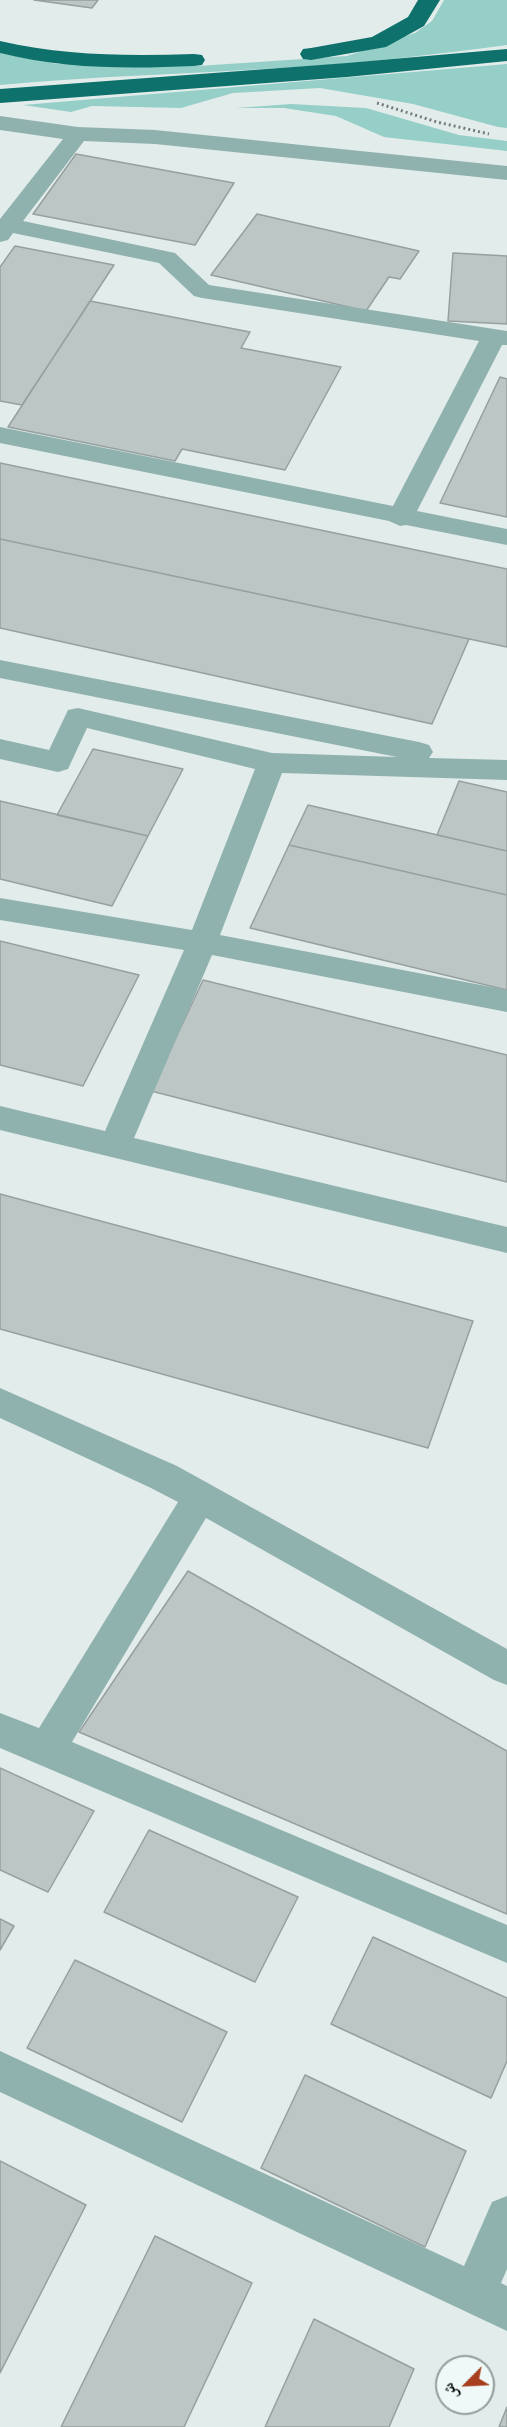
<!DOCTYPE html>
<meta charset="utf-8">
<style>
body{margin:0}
#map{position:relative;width:507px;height:2427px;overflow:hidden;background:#e2eceb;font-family:Helvetica,"Noto Naskh Arabic",sans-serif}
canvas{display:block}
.north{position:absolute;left:435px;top:2355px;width:60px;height:60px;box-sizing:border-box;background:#eff9f8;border:2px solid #959c9c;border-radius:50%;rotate:246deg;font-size:16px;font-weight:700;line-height:24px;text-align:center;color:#0e1111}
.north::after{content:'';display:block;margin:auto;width:21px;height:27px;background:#a73f1f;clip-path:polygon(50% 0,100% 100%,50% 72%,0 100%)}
</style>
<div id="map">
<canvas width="507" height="2427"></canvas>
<div class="north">ش</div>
</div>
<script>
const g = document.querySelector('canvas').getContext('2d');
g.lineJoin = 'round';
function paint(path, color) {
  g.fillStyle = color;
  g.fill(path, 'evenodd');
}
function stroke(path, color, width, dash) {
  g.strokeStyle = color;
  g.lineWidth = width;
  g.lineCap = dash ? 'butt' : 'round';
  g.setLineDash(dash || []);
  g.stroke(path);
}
paint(new Path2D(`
 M444,0H507V45C432,55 357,64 281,68C187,74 94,76 0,85V53L57,64L198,66L347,56L415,33L432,21Z
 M507,64V128L498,127L413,104L320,88L233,93L181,108L92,106L71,112L23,105Z
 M291,104L366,108L459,135L507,141V151L384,137L336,116L284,108H236Z`), '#96cfc8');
const building = new Path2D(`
 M34,0H98L92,8Z
 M76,154L234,183L195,245L33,214Z
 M257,214L419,251L400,279L389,277L366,311L211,275Z
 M15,246L114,265L22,405L0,401V267Z
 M453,253L507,256V324L448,321Z
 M90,301L250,332L241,348L341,367L285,470L182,449L175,461L8,427Z
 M500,377L507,379V517L440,503Z
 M0,463L507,569V647L0,539Z
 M0,539L469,639L432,724L0,628Z
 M93,749L183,769L148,836L57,815Z
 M459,781L507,792V851L437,835Z
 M0,801L148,836L112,906L0,879Z
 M308,805L507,851V895L289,845Z
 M289,845L507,895V990L250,928Z
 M0,941L139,975L83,1086L0,1065Z
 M203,980L507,1055V1182L151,1091Z
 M0,1194L473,1321L428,1448L0,1329Z
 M188,1571L507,1751V1914L79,1732Z
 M0,1768L94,1811L48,1892L0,1870Z
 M149,1830L298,1897L255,1982L104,1912Z
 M0,1919L14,1926L0,1950Z
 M373,1937L507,1998V2061L491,2098L331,2024Z
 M75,1960L227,2032L182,2122L27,2048Z
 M305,2075L466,2151L425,2247L261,2168Z
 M0,2161L86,2205L0,2373Z
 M155,2236L252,2283L184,2427H61Z
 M314,2319L414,2369L389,2427H265Z
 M507,2407V2427H499Z`);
paint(building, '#bcc6c5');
stroke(building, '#97a09f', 1.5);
stroke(new Path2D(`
 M377,103L437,122L489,134`), '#757c7b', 3, [2, 3]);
paint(new Path2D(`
 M0,116L78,127L155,130L507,166V180L155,144L84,141L23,221L175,253L209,285L507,331V345H502L417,511L507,529V545L406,525L400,526L389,521L0,443V427L393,506L479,341L202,298L194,296L159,263L13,233L8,240L0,242V219L63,139L0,130Z
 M0,660L419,742L429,745L433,752L429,758L507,760V780L282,773L220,935L507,990V1012L212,955L134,1138L507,1227V1253L0,1130V1106L105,1131L184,950L0,920V898L192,930L255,769L87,728L68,769L58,772L0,759V739L49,750L68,710L78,708L272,753L397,757L0,678Z
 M0,1388L177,1466L507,1649V1685L494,1680L206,1518L72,1742L507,1925V1963L0,1748V1713L39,1728L178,1502L151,1488L0,1418Z
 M0,2051L464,2266L492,2202L507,2196V2269L501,2283L507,2286V2331L0,2092Z`), '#90b2ae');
paint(new Path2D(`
 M418,0H440L424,26L386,47L311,60L303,59L300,54L303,49L311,48L372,37L408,17Z
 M0,41C64,56 128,56 194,54L202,55L205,60L202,65L194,66C128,69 64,69 0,53Z
 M507,49V61L347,77L0,103V89L347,63Z`), '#0f716b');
</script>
